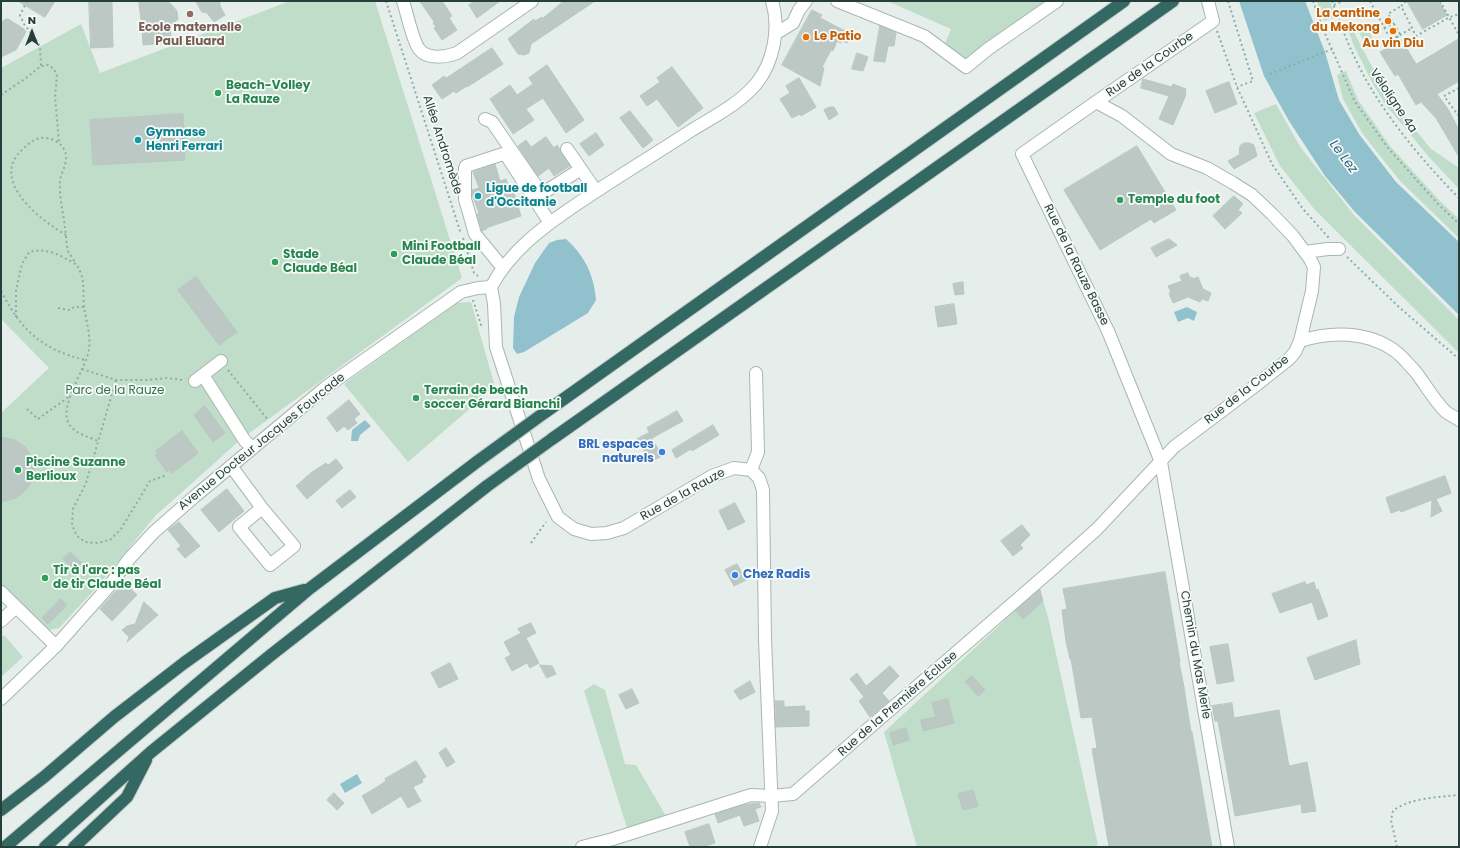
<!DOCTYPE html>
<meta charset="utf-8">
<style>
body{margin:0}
#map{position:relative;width:1460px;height:848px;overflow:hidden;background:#e6eeeb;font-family:Poppins,sans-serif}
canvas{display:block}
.frame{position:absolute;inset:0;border:2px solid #263f3a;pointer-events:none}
.north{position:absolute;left:12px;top:12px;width:40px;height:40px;-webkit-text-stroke:3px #f6faf8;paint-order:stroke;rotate:0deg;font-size:11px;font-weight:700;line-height:16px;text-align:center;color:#263f3a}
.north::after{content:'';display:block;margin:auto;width:14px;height:18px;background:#263f3a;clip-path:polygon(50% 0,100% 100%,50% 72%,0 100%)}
</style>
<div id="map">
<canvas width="1460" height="848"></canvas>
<div class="frame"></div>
<div class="north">N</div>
</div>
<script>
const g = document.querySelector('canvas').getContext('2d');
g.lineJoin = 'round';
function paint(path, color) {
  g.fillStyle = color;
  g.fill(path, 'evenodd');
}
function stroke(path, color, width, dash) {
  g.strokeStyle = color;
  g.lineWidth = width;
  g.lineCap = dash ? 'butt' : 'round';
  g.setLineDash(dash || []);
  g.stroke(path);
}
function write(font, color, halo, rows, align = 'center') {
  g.font = font + ' Poppins,sans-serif';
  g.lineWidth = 3.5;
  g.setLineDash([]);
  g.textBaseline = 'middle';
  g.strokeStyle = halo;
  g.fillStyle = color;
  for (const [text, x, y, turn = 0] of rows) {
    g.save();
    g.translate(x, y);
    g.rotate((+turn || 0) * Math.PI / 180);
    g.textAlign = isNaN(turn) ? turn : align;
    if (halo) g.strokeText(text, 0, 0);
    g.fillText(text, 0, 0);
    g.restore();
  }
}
paint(new Path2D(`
 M290,1H375L462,278L240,440L180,494L156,515L97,587L59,628L49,630L45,628L1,585V413L49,368L1,319V68L81,24L100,73Z
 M887,1H1048L966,60L945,44L951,29Z
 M1317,1H1330L1335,17L1324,21Z
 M1350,25L1386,93L1430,148L1459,168V189L1428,156L1385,104L1373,84L1354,46L1347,28Z
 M1366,25L1374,42L1366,46L1358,30Z
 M1346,71L1358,100L1390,146L1440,201L1459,219V238L1400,181L1362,133L1343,99L1337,75Z
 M1276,104L1301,148L1354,215L1459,320V353L1315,210L1280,166L1254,113Z
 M471,302L495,387L408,462L344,384L457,303Z
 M1039,588L1048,617L1098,845L1089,847H917L884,732L1003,622L1010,613Z
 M4,635L23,657L1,677V638Z
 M594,684L605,690L625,764L636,765L666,816L627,828L584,691Z`), '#c0ddca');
paint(new Path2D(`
 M1239,1H1305L1325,52L1339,100L1359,134L1396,182L1459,242V315L1355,212L1325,176L1289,121L1264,76Z
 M566,239C585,256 594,275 596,300L588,313L524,352L517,354L513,348L514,317L519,297L535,263L549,243L557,240Z
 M1187,307L1197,312L1194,321L1188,318L1178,322L1174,312Z
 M365,420L371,426L360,435L358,441H351L352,430Z
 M357,774L362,783L345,793L340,784Z`), '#92c1ce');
const building = new Path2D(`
 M18,1H55L45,17Z
 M89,1L112,2L113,47L91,48Z
 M139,1H169V3L171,4L177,11L178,19L170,27L171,37L165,38V43L143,45L142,28Z
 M196,1H220V6L225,15L214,22L207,13L202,12Z
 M420,1H442L452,16L449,18L457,30L442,40L434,28L436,27L433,23L434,22Z
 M475,1H500L477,18L469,5Z
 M564,1H595L531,44L529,53L524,55L518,54L508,39L534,19L535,21L542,17L543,18Z
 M1407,1H1439L1447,15L1423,29Z
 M812,10L822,15L820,18L851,34L847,43L842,41L841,43L837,41L833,51L831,50L822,67L824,68L820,86L782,65Z
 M8,19L24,29L26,32L16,50L1,57V24L4,20Z
 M880,26L896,33L894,46H888L885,62L874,61Z
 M1459,39V81L1437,94L1448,109L1459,130V157L1436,118L1421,102L1416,105L1398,74L1395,76L1380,52L1398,42L1403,50L1407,49L1416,64Z
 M492,48L503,64L467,87V86L456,93L454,91L442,99L432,85L444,76L446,78Z
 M857,53L868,57L863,71L852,69Z
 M547,65L584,120L566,133L543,98L526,109L534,120L513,134L490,99L510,85L517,95L533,84L529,78Z
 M672,67L703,108L678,127L657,99L647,106L640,96L660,82L657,78Z
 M799,78L816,107L801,116L800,114L792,118L780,99L790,93L786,86Z
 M1143,79L1172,87L1173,84L1186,89L1185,97L1173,125L1159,119L1169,96L1141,88Z
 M1229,82L1237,104L1215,113L1206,91Z
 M830,107H834L838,114L829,120L824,110Z
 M630,111L653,140L643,148L620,118Z
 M183,114L185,160L93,165L90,120Z
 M596,133L604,145L589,156L580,144Z
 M546,137L554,148L557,145L570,166L554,176L549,168L538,176L518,146L526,140L531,147Z
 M1244,143H1249L1254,145L1257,156L1234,169L1228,161L1239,155L1240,146Z
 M1137,146L1176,210L1154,223L1151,219L1100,250L1064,190Z
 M495,164L500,181L506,179L511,193H514L521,216L486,228L487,229L482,231L477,214L479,213L472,194V190L479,188L473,172Z
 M1234,196L1243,204L1238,210L1242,213L1225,229L1213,216Z
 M1169,239L1177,245L1156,257L1151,248Z
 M1188,273L1190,278L1192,277L1193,279L1198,277L1203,289L1211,293L1208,301L1202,299L1200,302L1188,297L1173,303L1169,293L1171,292L1168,286L1182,281L1180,276Z
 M196,277L237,332L219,345L178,290Z
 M963,282L964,294L955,295L953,284Z
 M954,304L957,324L938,327L935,307Z
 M349,400L360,414L354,419L357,423L348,430L344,426L337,432L327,418Z
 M205,406L225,433L213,442L194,415Z
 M677,411L683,421L652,438L647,428Z
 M713,425L719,435L692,451L691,449L676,458L672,450Z
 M182,431L198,453L172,473L170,470L167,472L155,455L158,453L156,451Z
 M649,433L662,456L650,462L637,439Z
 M1,437L15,440L25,447L32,457L34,469L32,481L25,491L16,498L1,502Z
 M336,459L343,468L307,499L296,486L312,472L326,463L328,465Z
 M1445,476L1451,493L1436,499L1442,511L1431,517L1432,500L1401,512L1400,510L1391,513L1386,498Z
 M227,489L244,511L219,532L201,510Z
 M350,490L356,497L342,508L336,501Z
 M735,503L745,522L728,530L719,511Z
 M179,522L200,546L185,558L177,549L181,546L168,530Z
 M1022,525L1030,535L1020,545L1023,548L1013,556L1001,541Z
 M70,552L82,563L75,571L63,559Z
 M737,564L746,580L734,586L725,570Z
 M1165,572L1180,662H1179L1184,687L1186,701L1191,732H1192L1212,847H1109L1092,749L1097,748L1092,717L1081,718L1071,659H1070L1066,642L1062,610L1067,609L1063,589Z
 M124,582L137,595L112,621L100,609Z
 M1305,582L1306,585L1314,582L1316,590L1318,589L1328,616L1318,620L1312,602L1280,613L1272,594Z
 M1040,590L1043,601L1023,619L1016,611Z
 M61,599L67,605L48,624L42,618Z
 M144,602L158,615L127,642L129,637L122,630L127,626L135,624Z
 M531,623L536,633L526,638L539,663L530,668L527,663L512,671L505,658L511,655L504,642L521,633L518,629Z
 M1356,640L1360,664L1315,680L1307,658Z
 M1228,644L1234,681L1217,684L1210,647Z
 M450,663L458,679L439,688L431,673Z
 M540,665L552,666L556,674L547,678Z
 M890,666L899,676L882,693L889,701L870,717L859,701L864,697L850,679L857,673L866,686Z
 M972,676L985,690L978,696L965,682Z
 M750,681L755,692L740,700L734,691Z
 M632,689L639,703L626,709L619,695Z
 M948,699L954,723L923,731L921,720L936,717L932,703Z
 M775,701H784V707L805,706V711H809V726L776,727Z
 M1232,703L1234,718L1279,710L1289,766L1307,762L1316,811L1302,813L1301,804L1235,816L1218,721H1215L1212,706Z
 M906,728L909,740L893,745L890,733Z
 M446,748L455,762L447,767L439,753Z
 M416,761L426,777L422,779L423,782L413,787L421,801L408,808L401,796L372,814L362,796L377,787L386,781L385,779Z
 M973,790L978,806L963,810L958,794Z
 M334,793L344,803L337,810L327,800Z
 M759,803L761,807L755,809L759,821L744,826L740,815L718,823L715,814L744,805Z
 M709,824L715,843L702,847H690L685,832Z`);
paint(building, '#bbc8c4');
stroke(building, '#b8c7c2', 1);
const minor = new Path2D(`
 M403,1C407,13 412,39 419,49C427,60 446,57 457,53L532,1
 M837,1L924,36L966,67L988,49L1057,1
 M775,34L793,23L799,10L806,1
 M1096,102L1022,154L1108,331L1161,462L1228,847
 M485,119L492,122L539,190L543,193L581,169
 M567,149L596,191
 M1305,252L1328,249H1339
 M503,268L475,234L465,199V168L466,166L503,154L506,155L550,223
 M491,287L494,304L496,347L539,479L558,517L574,529L591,534L607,533L624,528L712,476L734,468L751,470L759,478L763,490L765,639L772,811L760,847
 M491,287C511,250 543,227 577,204C615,178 654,155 692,130C713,117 739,104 756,84C774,62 780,28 772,1
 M1300,341C1331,331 1368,331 1395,351C1402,356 1408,364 1414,370C1424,382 1435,402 1446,412C1450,415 1455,417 1459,420
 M203,375L245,441L253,448
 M195,381L221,361
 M231,466L262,508L294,546L270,565L239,527L262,508
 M751,470L758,452L756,373
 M1,592L56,646
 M1,621L16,607
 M1,699L56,646L110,585L129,559L154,532L194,497L326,387L461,292L478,288L491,287
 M582,847L613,839L751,795L771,796L793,794L1049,572L1097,529L1174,447L1251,389L1289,359L1295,352L1300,341L1312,291L1314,267L1310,259L1293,236L1272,214L1252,195L1233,183L1207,168L1171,154L1122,116L1096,102L1213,21L1208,1`);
const highway = new Path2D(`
 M544,413L1124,1
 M552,439L1173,1
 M1,810L44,777L114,717L184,663L275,598L304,590
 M5,847L309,589L478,461
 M45,847L151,752L271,655L487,486
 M74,847L127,797L146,760`);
stroke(minor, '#a9b6b2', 14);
stroke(highway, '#c2c9c8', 14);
stroke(new Path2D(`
 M27,1L20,15L24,24L37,41L40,47L41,66
 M386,1L461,234
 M1228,1L1253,81L1237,87
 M1313,1L1323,29L1355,102L1388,148L1438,204L1459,224
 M1332,1C1342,30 1354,59 1369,85C1392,124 1427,166 1459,198
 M1370,1L1393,44
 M1405,1V3L1401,6L1416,36L1450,17L1459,14
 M1440,1L1459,35
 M1334,5L1343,1
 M1384,28L1394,23
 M1217,31L1237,87L1272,164L1303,209L1329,238
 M1400,34L1388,14L1401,6
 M1397,36L1402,43L1416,36
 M1391,40L1412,28
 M1270,74L1332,49
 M1459,88L1444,96L1458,115L1459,113
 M1,95L26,78L41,66L48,65L54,69L57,75L55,97L59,142
 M66,235C44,222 0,190 14,160C17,154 26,145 33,141C45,133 64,141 66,155C67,165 61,172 60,181C59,196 63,212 65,227C66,234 66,243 68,251C70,255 74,260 76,264
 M463,238L474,273L478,276
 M1347,257L1400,308L1459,359
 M1,291C22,331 41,349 85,360
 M473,300L482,328
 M58,308L70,310L74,307H84
 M16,317V290L22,264L29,252C47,247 62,256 77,265C79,269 81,273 82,277C84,286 83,297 84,307C86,321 91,335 89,349C87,367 58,406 69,424C74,433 89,437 98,441
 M82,369L116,380H148L166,378L183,380
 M228,370L268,420
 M116,380L86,483L73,509L72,525L77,536L85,542L97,543L110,540L121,529L150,481L167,475
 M27,409L38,419L70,396
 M531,543L546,522
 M1397,847L1391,820L1393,811C1408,798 1440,797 1459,795`), '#88afa6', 2, [2, 3]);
stroke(minor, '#fff', 12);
stroke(highway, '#336962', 12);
const highwayBridge = new Path2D(`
 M478,461L544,413
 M487,486L552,439`);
stroke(highwayBridge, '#c2c9c8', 14, []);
stroke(highwayBridge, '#336962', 12);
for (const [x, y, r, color] of [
 [190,14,4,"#8d6e63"],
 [1388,21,4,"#e8710a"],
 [1393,31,4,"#e8710a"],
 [806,37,4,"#e8710a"],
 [218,93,4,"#2e9e5b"],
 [138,140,4,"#0f9aa8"],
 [478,196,4,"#0f9aa8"],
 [1120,200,4,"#2e9e5b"],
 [394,254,4,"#2e9e5b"],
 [275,262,4,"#2e9e5b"],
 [416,398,4,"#2e9e5b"],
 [662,452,4,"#3f7fe0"],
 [18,470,4,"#2e9e5b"],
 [735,575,4,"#3f7fe0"],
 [45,578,4,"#2e9e5b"]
]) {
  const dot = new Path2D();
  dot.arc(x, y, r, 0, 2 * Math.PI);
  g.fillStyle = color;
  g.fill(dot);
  stroke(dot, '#f6faf8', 1.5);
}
write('bold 12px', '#c56008', '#f6faf8', [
 ["La cantine",1380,14],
 ["du Mekong",1380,28],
 ["Le Patio",814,37,"left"],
 ["Au vin Diu",1393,44,"center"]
], 'right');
write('bold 12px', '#785e54', '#f6faf8', [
 ["Ecole maternelle",190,28],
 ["Paul Eluard",190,42]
]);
write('12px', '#263f3a', '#f6faf8', [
 ["Rue de la Courbe",1150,65,-35],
 ["Véloligne 4a",1393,101,56],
 ["Allée Andromède",442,145,72],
 ["Rue de la Rauze Basse",1076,265,64],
 ["Rue de la Courbe",1247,390,-38],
 ["Avenue Docteur Jacques Fourcade",262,442,-39],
 ["Rue de la Rauze",683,495,-29],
 ["Chemin du Mas Merle",1195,655,80],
 ["Rue de la Première Écluse",898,704,-41]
]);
write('bold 12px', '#27864d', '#f6faf8', [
 ["Beach-Volley",226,86],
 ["La Rauze",226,100],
 ["Temple du foot",1128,200],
 ["Mini Football",402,247],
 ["Claude Béal",402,261],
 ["Stade",283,255],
 ["Claude Béal",283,269],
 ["Terrain de beach",424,391],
 ["soccer Gérard Bianchi",424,405],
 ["Piscine Suzanne",26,463],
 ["Berlioux",26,477],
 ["Tir à l'arc : pas",53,571],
 ["de tir Claude Béal",53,585]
], 'left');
write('bold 12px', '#0d838f', '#f6faf8', [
 ["Gymnase",146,133],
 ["Henri Ferrari",146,147],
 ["Ligue de football",486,189],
 ["d'Occitanie",486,203]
], 'left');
write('12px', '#327350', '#f6faf8', [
 ["Parc de la Rauze",115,391]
]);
write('bold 12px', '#366cbe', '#f6faf8', [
 ["BRL espaces",654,445],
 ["naturels",654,459],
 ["Chez Radis",743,575,"left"]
], 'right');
write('italic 13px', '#236377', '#f6faf8', [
 ["Le Lez",1343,157,53]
]);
</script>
